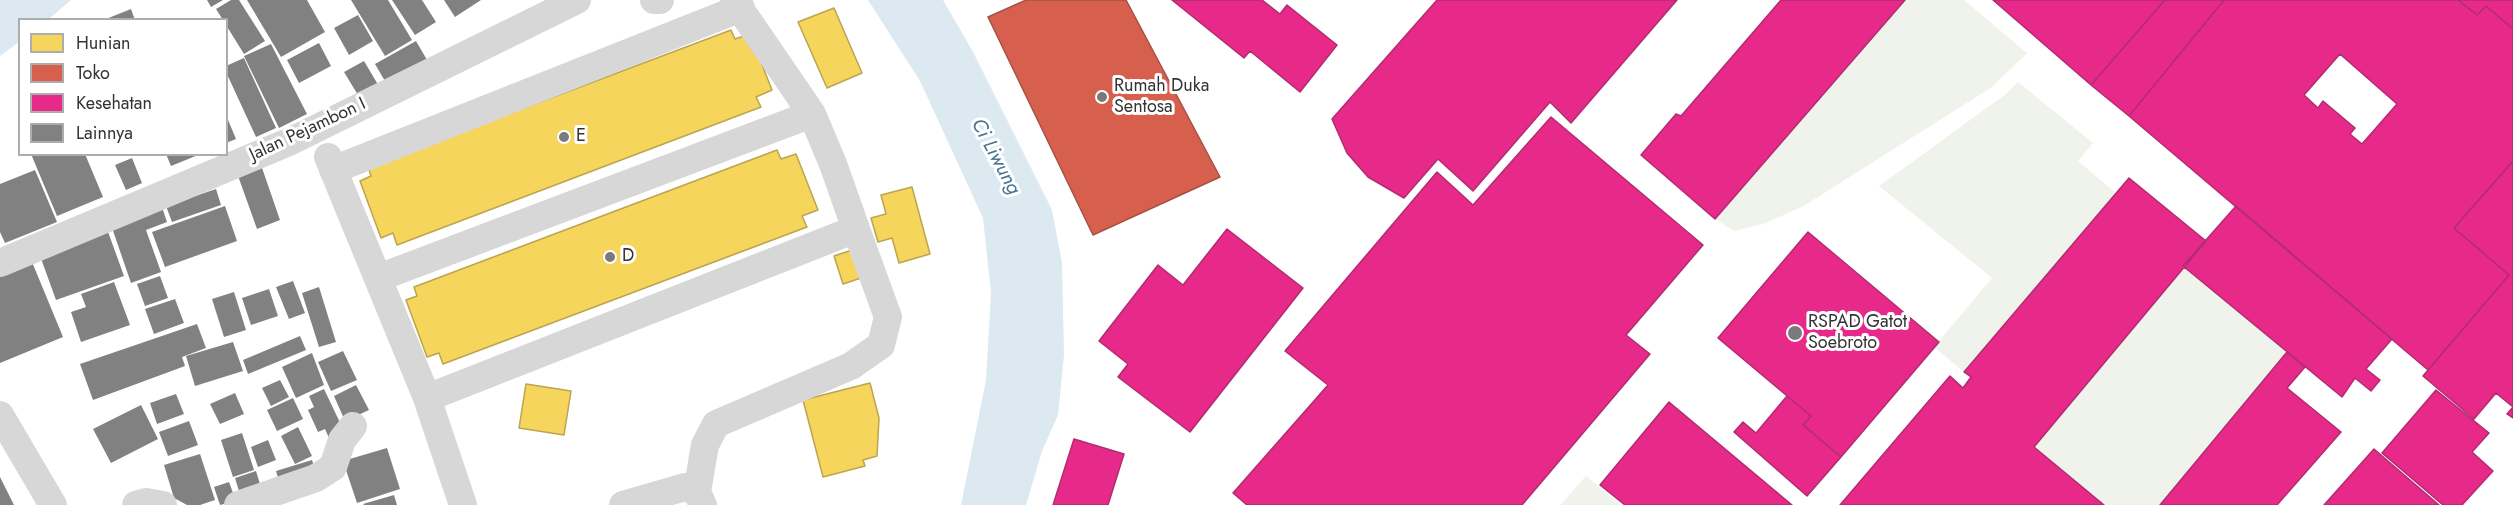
<!DOCTYPE html>
<style>
body{margin:0}
#map{position:relative;width:2513px;height:505px;overflow:hidden;background:#fff;font-family:Jost,sans-serif}
canvas{display:block}
.legend{position:absolute;left:18px;top:18px;width:210px;height:138px;box-sizing:border-box;background:#fff;border:2px solid #adadad;margin:0;padding:8px 10px;list-style:none;font-size:18px;color:#333}
.legend li{display:flex;align-items:center;gap:12px;height:30px}
.legend b{width:30px;border:2px solid #adadad}
</style>
<div id="map">
<canvas width="2513" height="505"></canvas>
<ul class="legend">
<li><b style="height:16px;background:#f6d55c"></b>Hunian</li>
<li><b style="height:16px;background:#d6604d"></b>Toko</li>
<li><b style="height:16px;background:#e7298a"></b>Kesehatan</li>
<li><b style="height:16px;background:#818181"></b>Lainnya</li>
</ul>
</div>
<script>
const g = document.querySelector('canvas').getContext('2d');
g.lineJoin = 'round';
function paint(path, color) {
  g.fillStyle = color;
  g.fill(path, 'evenodd');
}
function stroke(path, color, width, dash) {
  g.strokeStyle = color;
  g.lineWidth = width;
  g.lineCap = dash ? 'butt' : 'round';
  g.setLineDash(dash || []);
  g.stroke(path);
}
function write(font, color, halo, rows, align = 'center') {
  g.font = font + ' Jost,sans-serif';
  g.lineWidth = 6;
  g.setLineDash([]);
  g.textBaseline = 'middle';
  g.strokeStyle = halo;
  g.fillStyle = color;
  for (const [text, x, y, turn = 0] of rows) {
    g.save();
    g.translate(x, y);
    g.rotate((+turn || 0) * Math.PI / 180);
    g.textAlign = isNaN(turn) ? turn : align;
    if (halo) g.strokeText(text, 0, 0);
    g.fillText(text, 0, 0);
    g.restore();
  }
}
paint(new Path2D(`
 M1905,0H1964L2027,53L1992,87L1802,207L1763,224L1734,231L1715,219Z
 M2018,82L2093,143L2078,161L2116,193L1964,372L1934,347L1992,278L1879,186L2006,94Z
 M2183,266L2287,352L2160,505H2104L2034,447Z
 M1586,476L1621,505H1560Z`), '#f0f3ec');
paint(new Path2D(`
 M0,0H71L49,19L20,20L19,42L0,56Z
 M868,0H943L972,50L1052,210L1062,263L1064,355L1058,415L1042,451L1026,505H961L986,380L991,293L983,218L920,81Z`), '#dde9f0');
const homes = new Path2D(`
 M834,8L862,73L827,88L798,22Z
 M731,30L735,39L750,34L772,90L756,97L761,107L397,245L393,233L381,238L360,181L371,176L368,167Z
 M777,150L781,159L796,154L818,210L802,216L807,227L443,364L439,353L427,357L406,300L417,296L414,287Z
 M912,187L930,254L899,263L892,238L878,242L871,218L886,214L881,195Z
 M852,250L861,278L843,284L834,256Z
 M870,383L879,418L877,456L863,460L865,466L823,477L803,400Z
 M526,384L571,391L564,435L519,428Z`);
paint(homes, '#f6d55c');
stroke(homes, '#bca450', 1.5);
const shops = new Path2D(`
 M1026,0H1126L1220,177L1093,235L988,17Z`);
paint(shops, '#d6604d');
stroke(shops, '#a55245', 1.5);
const health = new Path2D(`
 M1172,0H1262L1280,14L1287,5L1337,45L1300,92L1250,51L1244,58Z
 M1437,0H1677L1571,123L1550,102L1473,191L1438,159L1404,198L1368,177L1347,153L1332,119Z
 M1781,0H1905L1715,219L1641,155L1676,114L1681,116Z
 M1993,0H2165L2091,85Z
 M2165,0H2224L2129,116L2091,85Z
 M2224,0H2458L2477,15L2486,6L2513,29V161L2454,228L2509,275L2428,370L2129,116ZM2340,54L2397,104L2362,144L2350,134L2355,128L2323,101L2318,108L2304,95Z
 M2458,0H2513V29L2486,6L2477,15Z
 M1551,117L1703,245L1626,335L1650,354L1522,505H1247L1233,493L1328,385L1285,351L1437,172L1473,205Z
 M2513,161V418L2507,414L2513,407L2496,393L2474,419L2423,376L2509,275L2454,228Z
 M2129,178L2206,241L2034,447L2104,505H1840L1950,376L1963,388L1971,377L1964,372Z
 M2236,206L2392,339L2366,369L2380,380L2371,391L2355,378L2342,397L2183,266Z
 M1227,229L1303,288L1190,432L1118,377L1128,364L1099,341L1158,265L1183,285Z
 M1808,232L1939,342L1841,457L1803,425L1811,416L1718,338Z
 M2287,352L2305,367L2287,388L2341,432L2277,505H2160Z
 M2436,390L2489,433L2472,452L2493,471L2462,505H2443L2382,453Z
 M1787,396L1811,416L1803,425L1841,457L1807,496L1734,432L1743,422L1756,433Z
 M1669,402L1792,505H1625L1600,485Z
 M1074,439L1124,454L1108,505H1053Z
 M2374,449L2439,505H2324Z`);
paint(health, '#e7298a');
stroke(health, '#b12c70', 1.5);
paint(new Path2D(`
 M207,0H223L211,7Z
 M231,0H239L265,41L244,54L226,25V20H223L216,9Z
 M247,0H307L325,32L281,57Z
 M351,0H388L412,40L385,56Z
 M392,0H422L436,22L415,35Z
 M444,0H481L455,17Z
 M131,9L135,20H106V19Z
 M358,15L373,41L349,55L334,28Z
 M416,41L430,65L389,88L375,64Z
 M319,43L331,66L299,83L287,60Z
 M271,44L307,114L279,128L244,56Z
 M244,58L276,128L256,137L226,72V66Z
 M364,61L380,88L361,100L344,72Z
 M226,115L236,139L226,143Z
 M31,154H85L103,197L57,216Z
 M166,154H198V155L171,166Z
 M132,158L142,183L126,190L115,165Z
 M261,165L280,220L257,229L237,173Z
 M35,170L57,222L5,243L0,232V184Z
 M216,189L221,205L172,222L166,206Z
 M161,204L167,222L146,230L161,272L131,283L110,222Z
 M225,206L237,241L165,267L152,232Z
 M107,229L124,276L56,300L39,253Z
 M32,262L63,337L0,363V275Z
 M160,276L168,298L145,306L137,284Z
 M293,281L305,313L289,319L276,287Z
 M114,282L130,325L81,342L71,312L86,307L81,294Z
 M319,287L336,342L319,347L302,293Z
 M269,289L278,316L251,325L242,298Z
 M234,292L246,330L224,337L212,299Z
 M175,299L184,323L154,334L145,309Z
 M197,324L206,348L182,357L185,366L93,400L80,364Z
 M300,336L306,350L248,374L243,360Z
 M233,342L243,371L195,386L186,356Z
 M343,351L357,380L331,391L318,362Z
 M312,353L324,385L296,398L282,367Z
 M280,380L289,397L271,406L262,388Z
 M356,385L369,410L345,421L334,396Z
 M324,389L344,431L329,438L325,429L318,432L308,410L314,407L309,396Z
 M235,393L244,414L220,424L210,404Z
 M176,394L184,414L157,424L150,403Z
 M293,398L303,419L277,431L267,410Z
 M141,405L158,439L111,463L93,429Z
 M189,421L198,445L168,456L159,432Z
 M298,427L312,456L295,464L281,436Z
 M242,433L254,470L233,477L221,440Z
 M268,440L276,460L258,467L251,447Z
 M387,448L400,489L357,503L343,461Z
 M200,454L215,500L200,505H187L174,498L164,465Z
 M312,460L316,472L280,484L276,471Z
 M256,471L263,494L242,501L235,478Z
 M0,477L14,505H0Z
 M229,482L236,501L220,505L214,487Z
 M394,495L397,505H364L363,504Z`), '#818181');
stroke(new Path2D(`
 M654,0H660
 M328,157L427,398L856,229L833,164L812,114L734,0
 M333,170L741,8
 M0,263L291,141L577,0
 M378,278L812,114
 M427,398L463,505
 M0,415L53,505
 M697,492L705,445L716,424L851,366L881,345L888,317L856,229
 M136,505L146,502L163,505
 M238,505L316,478L333,467L342,440L353,426
 M623,505L685,487L697,492L703,505`), '#d7d7d7', 28);
for (const [x, y, r, color] of [
 [1102,97,6,"#7a7a7a"],
 [564,137,6,"#7a7a7a"],
 [610,257,6,"#7a7a7a"],
 [1795,333,8,"#7a7a7a"]
]) {
  const dot = new Path2D();
  dot.arc(x, y, r, 0, 2 * Math.PI);
  g.fillStyle = color;
  g.fill(dot);
  stroke(dot, '#fff', 2);
}
write('18px', '#333', '#fff', [
 ["Rumah Duka",1114,87],
 ["Sentosa",1114,108],
 ["E",576,137],
 ["D",622,257],
 ["RSPAD Gatot",1808,323],
 ["Soebroto",1808,344]
], 'left');
write('18px', '#333', '#fff', [
 ["Jalan Pejambon I",308,130,-25]
]);
write('italic 20px', '#457591', '#fff', [
 ["Ci Liwung",995,157,62]
]);
</script>
